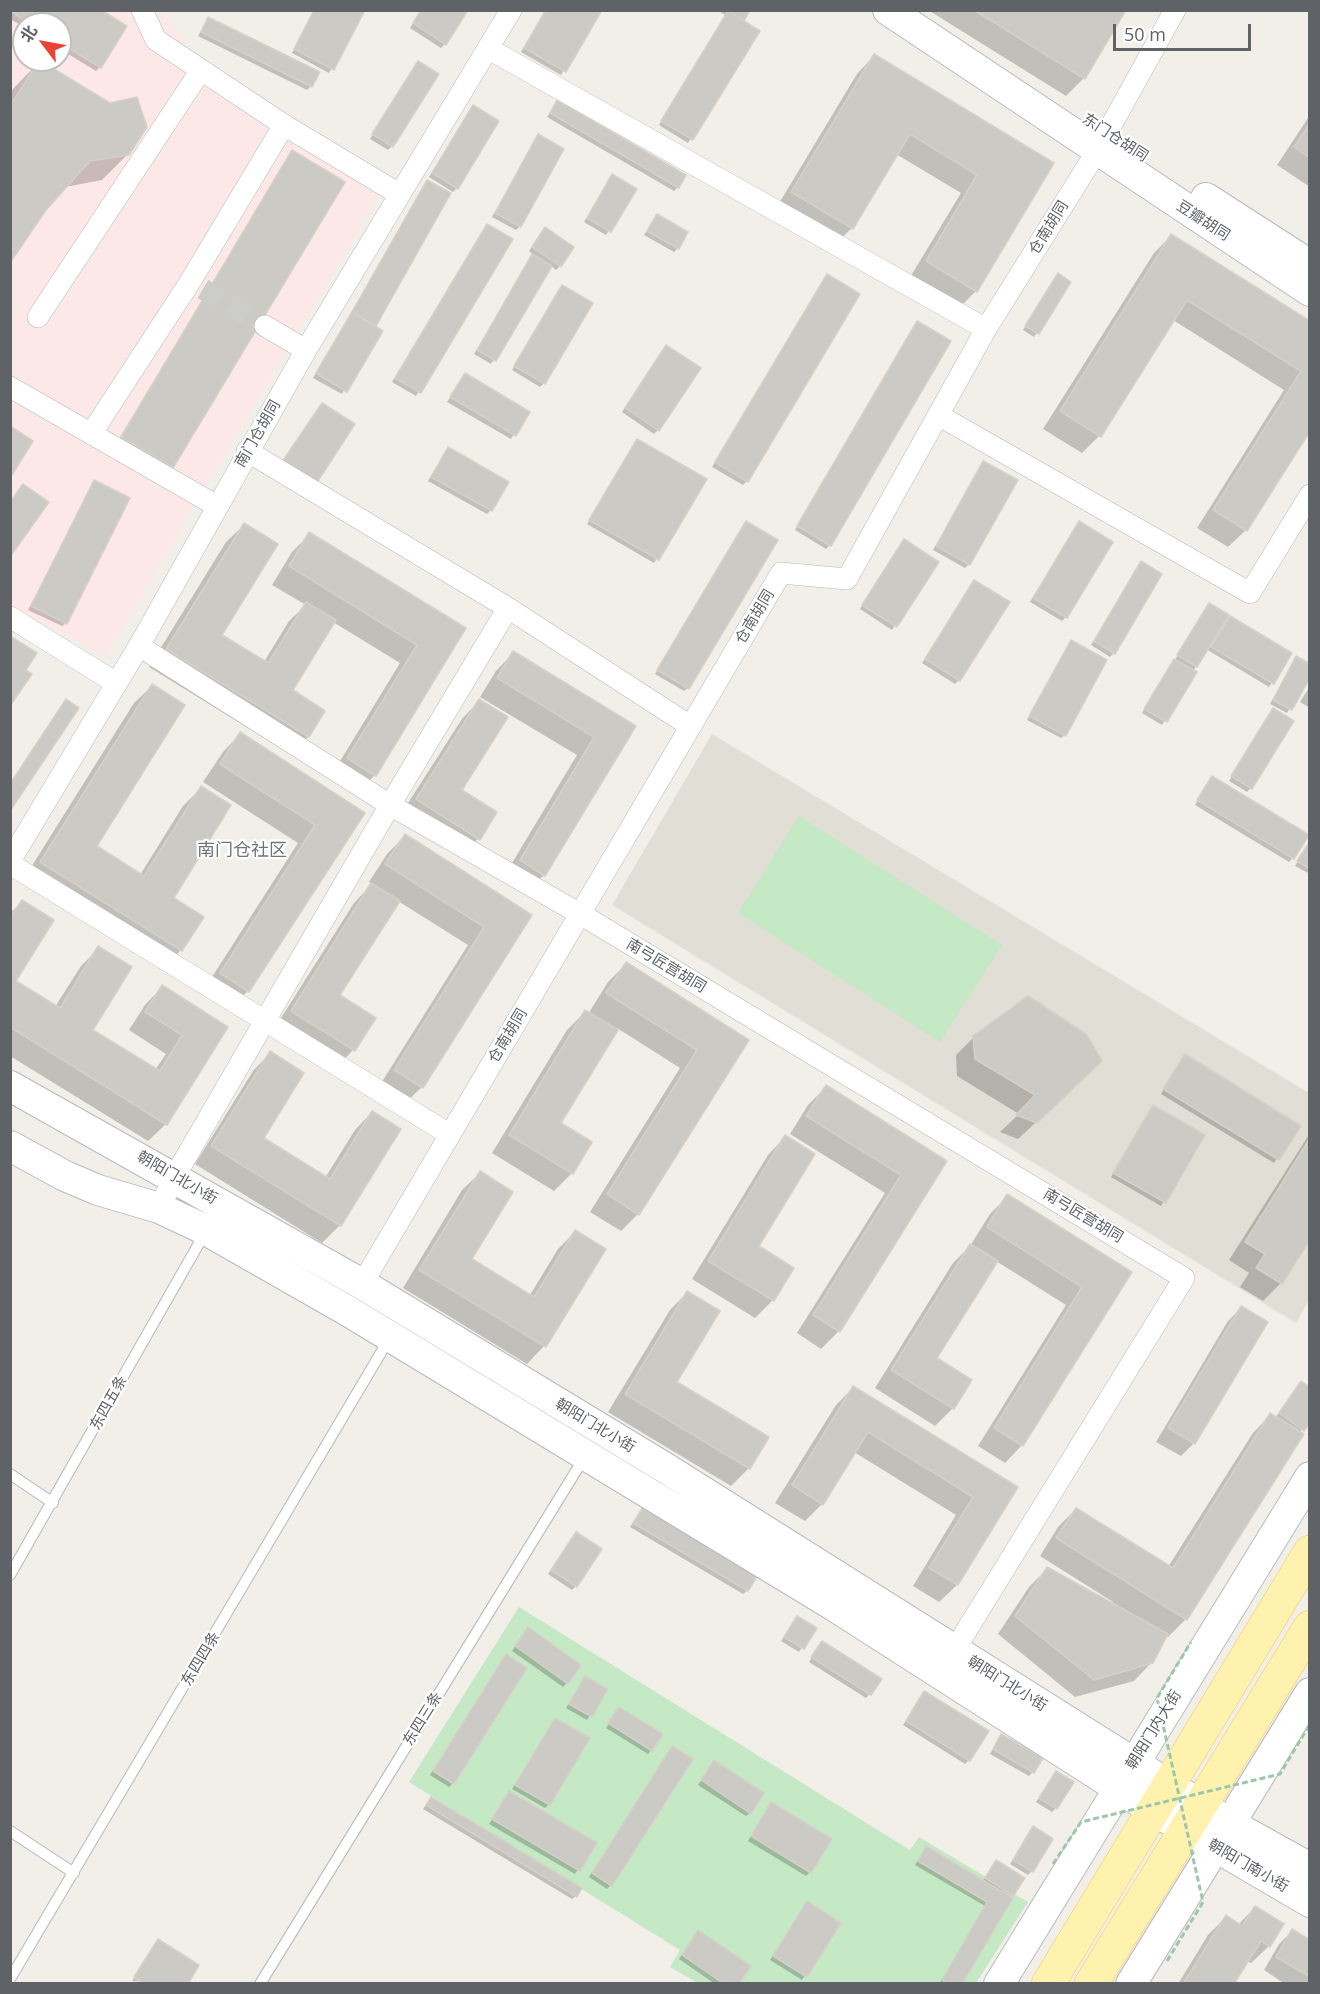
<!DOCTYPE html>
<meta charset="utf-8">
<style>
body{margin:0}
#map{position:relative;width:1320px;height:1994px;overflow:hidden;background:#f1efe8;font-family:"Open Sans","Noto Sans SC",sans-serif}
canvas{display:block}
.frame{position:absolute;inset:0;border:12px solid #5f6368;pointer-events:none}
.north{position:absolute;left:12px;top:12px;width:60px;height:60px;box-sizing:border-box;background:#fff;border:2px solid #bfc1c3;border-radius:50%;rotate:302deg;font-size:16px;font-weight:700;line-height:24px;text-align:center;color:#5f6368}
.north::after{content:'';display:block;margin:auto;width:21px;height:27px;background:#ea4335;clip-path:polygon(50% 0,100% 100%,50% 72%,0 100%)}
.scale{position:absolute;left:1113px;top:24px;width:138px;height:27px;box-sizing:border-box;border:3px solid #5f6368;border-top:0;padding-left:8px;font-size:18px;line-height:21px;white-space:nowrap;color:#5f6368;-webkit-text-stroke:4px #fff;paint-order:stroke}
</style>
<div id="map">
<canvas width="1320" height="1994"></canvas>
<div class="frame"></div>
<div class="north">北</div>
<div class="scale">50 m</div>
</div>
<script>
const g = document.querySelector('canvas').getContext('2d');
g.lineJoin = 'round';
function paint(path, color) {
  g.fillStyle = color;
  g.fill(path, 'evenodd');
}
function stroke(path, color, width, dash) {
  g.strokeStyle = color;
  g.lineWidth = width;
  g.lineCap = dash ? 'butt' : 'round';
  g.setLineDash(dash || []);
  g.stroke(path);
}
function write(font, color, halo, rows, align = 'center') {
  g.font = font + ' "Open Sans","Noto Sans SC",sans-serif';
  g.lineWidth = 4.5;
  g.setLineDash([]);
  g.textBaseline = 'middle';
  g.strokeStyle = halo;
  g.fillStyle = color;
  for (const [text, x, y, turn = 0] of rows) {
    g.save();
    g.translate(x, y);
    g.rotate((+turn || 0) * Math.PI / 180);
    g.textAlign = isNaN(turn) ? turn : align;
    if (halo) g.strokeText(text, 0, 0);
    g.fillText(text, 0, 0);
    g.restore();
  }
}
paint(new Path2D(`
 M712,734L1309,1093V1300L1296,1323L612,905Z`), '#e1ded6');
paint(new Path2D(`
 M10,11H163L192,52L389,177L105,656L11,606ZM24,24H60V60H24Z`), '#fce8e6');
paint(new Path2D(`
 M799,816L1002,945L940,1042L738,913Z
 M519,1607L910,1850L919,1837L1028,1902L976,1983H698L670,1967L680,1950L409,1782Z`), '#c5e8c5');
paint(new Path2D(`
 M10,10H98L100,67L96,71L60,49V24H24V27L10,19Z
 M314,10H363L329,73L292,53Z
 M421,10L445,44L441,48L410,28Z
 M545,10H600L561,75L521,52Z
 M717,10H748L741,21L758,31L688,143L659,125L725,15Z
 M928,10H1125L1084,78L1066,96Z
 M208,19L311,86L307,90L198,36Z
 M874,56L1052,163L976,291L958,309L909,279L961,193L896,154L852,228L834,245L775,210L857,74Z
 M39,62L128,154L102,180L65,187L45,209L10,261V92Z
 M415,67L392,146L388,150L370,139Z
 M557,102L678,187L674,191L547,117Z
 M473,107L457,188L453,192L429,177Z
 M1310,115V187L1277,165Z
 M538,136L520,226L516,230L492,217Z
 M289,156L172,467L168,471L118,441Z
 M609,180L635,189L606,235L584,222Z
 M427,182L449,194L374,327L342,394L313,378Z
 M657,216L678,248L674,252L644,235Z
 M487,225L511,240L416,396L392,382Z
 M542,233L560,266L556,270L550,265L491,364L474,354L534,255L529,251Z
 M1171,236L1310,322V428L1246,530L1228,547L1197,528L1284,390L1173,320L1099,436L1082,453L1043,429L1154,253Z
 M1055,279L1069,282L1034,337L1023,330Z
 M824,280L747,481L743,485L712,467Z
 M562,287L544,383L540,387L512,370Z
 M914,327L830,545L826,549L795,530Z
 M663,350L658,430L654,434L622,412Z
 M465,375L528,412L511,439L447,402Z
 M637,441L705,480L654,563L587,524Z
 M448,449L491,510L487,514L428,481Z
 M984,463L969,564L965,568L933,550Z
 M94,482L66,623L62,626L28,610Z
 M746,523L688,688L684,691L655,674Z
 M244,525L220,635L264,662L289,621L306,605L272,585L292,552L310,534L464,628L375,775L357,792L331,776L400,663L333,622L291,691L323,711L308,737L290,754L149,667L226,542Z
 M1076,527L1066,617L1062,621L1030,602Z
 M900,545L937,562L892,630L860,609Z
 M1141,563L1114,653L1110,657L1091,645Z
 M971,585L959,680L955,684L922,663Z
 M1209,605L1290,654L1269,687L1206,649L1162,725L1142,713Z
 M1071,642L1065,735L1061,738L1027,720Z
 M513,653L634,726L544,875L527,892L503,878L577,755L480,697L496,671Z
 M1296,658L1310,675L1287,713L1270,704Z
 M152,686L95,847L140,875L183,806L201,788L171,898L181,950L164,968L23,880L134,703Z
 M1310,686V708L1300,702Z
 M479,701L460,790L478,839L461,856L399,817L462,719Z
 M1273,710L1251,788L1247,792L1229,781Z
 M240,734L363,813L248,991L230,1008L203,991L298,843L203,782L223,752Z
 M1209,782L1307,835L1293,858L1289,862L1195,805Z
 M405,836L530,915L422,1087L404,1104L378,1088L468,945L398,901L338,996L353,1050L336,1068L274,1029L354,903L372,884L369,882L387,854Z
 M1310,841V874L1295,866Z
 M22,902L14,981L55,1007L81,966L99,948L91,1030L155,1070L166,1054L129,1030L145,1005L162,987L226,1027L166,1124L148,1141L10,1056V913Z
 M626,964L747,1040L638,1214L621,1231L590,1212L680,1068L617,1028L559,1124L572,1173L554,1191L492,1153L567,1030L585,1012L588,1014L608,982Z
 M974,1037L1082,1079L1018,1139L1000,1132L1019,1114L957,1076L956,1055Z
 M270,1053L262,1138L325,1178L355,1130L372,1112L399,1129L340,1225L322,1243L195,1164L253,1071Z
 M1181,1060L1299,1126L1274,1163L1161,1094Z
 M826,1087L945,1162L839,1331L821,1349L797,1333L885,1193L790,1134L808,1105Z
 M1153,1107L1203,1136L1161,1206L1111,1177Z
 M1310,1133V1237L1281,1283L1263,1301L1240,1287L1249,1273L1229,1260Z
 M785,1137L757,1247L792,1269L773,1300L755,1318L692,1279L768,1155Z
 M480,1173L470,1259L530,1295L558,1249L575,1232L544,1346L527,1364L403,1288L462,1190Z
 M1008,1196L1130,1273L1022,1445L1005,1463L978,1446L1066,1305L996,1261L935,1358L953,1408L935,1426L875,1388L953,1263L970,1246L990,1214Z
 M687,1293L675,1382L767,1438L749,1468L731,1486L608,1412L670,1310Z
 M1241,1308L1194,1443L1181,1456L1156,1442L1228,1321Z
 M1298,1387L1310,1421L1299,1433L1302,1435L1186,1619L1168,1637L1166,1635L1152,1662L1134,1681L1075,1697L998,1634L1029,1587L1047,1569L1112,1605L1113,1602L1040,1556L1058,1527L1076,1509L1168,1567L1253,1433L1270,1415L1275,1418Z
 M853,1388L1016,1488L957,1585L939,1602L913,1586L956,1515L854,1452L822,1504L805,1521L775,1503L836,1405Z
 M643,1508L756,1575L747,1591L743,1594L630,1527Z
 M573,1538L576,1586L572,1590L548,1574Z
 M794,1622L815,1629L799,1652L781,1641Z
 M524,1633L567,1683L563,1687L512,1651Z
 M819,1646L870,1694L866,1698L809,1662Z
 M506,1656L453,1783L449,1787L430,1775Z
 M585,1678L606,1690L587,1720L566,1708Z
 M924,1693L969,1760L965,1764L903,1725Z
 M619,1709L651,1750L648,1754L606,1728Z
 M555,1719L549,1804L545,1808L512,1789Z
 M1001,1736L1033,1772L1029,1776L990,1754Z
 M668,1752L611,1885L607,1889L589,1877Z
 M711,1766L750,1813L746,1816L698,1785Z
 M1056,1773V1808L1052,1812L1036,1802Z
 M509,1793L594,1843L575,1874L489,1824Z
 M431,1799L576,1896L572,1899L423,1809Z
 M768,1808L810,1872L806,1876L748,1841Z
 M1033,1828L1032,1871L1028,1875L1010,1864Z
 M926,1848L982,1882L993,1866L1023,1879L960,1984H939L985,1906L915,1865Z
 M807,1903L839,1923L802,1980L770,1960Z
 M1255,1907L1269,1946L1251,1963L1247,1961L1232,1984H1178L1208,1935L1226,1917L1238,1925Z
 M1292,1931L1310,1942V1984H1285L1264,1970L1279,1944Z
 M695,1935L737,1984H715L679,1959Z
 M158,1941L186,1984L132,1981Z`), '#0003');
const building = new Path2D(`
 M10,10H101L127,26L101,68L60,43V24H28Z
 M314,10H365L334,70L294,49Z
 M421,10H468L446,45L413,23Z
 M546,10H602L566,72L524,48Z
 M727,10H750L744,21Z
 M974,10H1126L1085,79Z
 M728,11L760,31L693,140L661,121Z
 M208,17L320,72L312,87L201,32Z
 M874,54L1054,163L977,292L926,261L977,175L910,134L853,229L791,192Z
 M39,60L110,103L137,97L147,127L129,155L90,161L46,210L10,263V106Z
 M418,61L439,74L393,147L372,134Z
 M557,100L686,175L679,188L550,113Z
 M473,105L499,121L458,189L432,173Z
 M1310,123V158L1294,147Z
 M538,134L564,149L521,227L495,213Z
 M292,150L345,182L173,468L121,437Z
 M612,174L637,189L611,232L587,218Z
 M427,180L451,193L376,326L352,312Z
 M657,214L688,232L679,249L647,231Z
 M487,224L513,239L421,393L395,378Z
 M545,227L574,247L561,267L532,247Z
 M1171,234L1310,321V431L1247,531L1213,510L1301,371L1187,300L1101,437L1060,411Z
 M532,254L552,266L496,361L477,350Z
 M1058,273L1071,282L1039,334L1025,326Z
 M827,274L860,294L748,482L715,462Z
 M562,285L593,303L545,384L514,366Z
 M352,312L383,331L347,392L316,373Z
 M917,321L951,341L831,546L797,526Z
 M666,345L701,368L659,431L625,408Z
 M465,373L530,412L516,436L450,397Z
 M322,403L355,424L316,484L282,462Z
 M10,426L33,441L12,475L10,474Z
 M637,439L707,479L659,560L589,520Z
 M448,447L509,482L492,511L431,477Z
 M983,461L1018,480L970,565L936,546Z
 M94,480L130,498L67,624L31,606Z
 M23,484L49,502L10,557V502Z
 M746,521L778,540L689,689L657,670Z
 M1079,521L1113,542L1067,618L1033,598Z
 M244,523L278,544L222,635L268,663L306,602L336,620L293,690L325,711L309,737L166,649Z
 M309,532L466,628L376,776L347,758L417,645L289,566Z
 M904,539L939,562L897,627L862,605Z
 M1141,561L1162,574L1115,654L1094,641Z
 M974,580L1010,602L960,681L925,659Z
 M1209,603L1229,615L1197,667L1177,655Z
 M1230,616L1292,653L1274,684L1211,647Z
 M10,636L37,653L26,670L32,674L10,706Z
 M1071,640L1107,660L1066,736L1029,716Z
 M513,651L636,726L545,876L520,860L594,737L497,678Z
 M1296,656L1310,664V678L1292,710L1273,700Z
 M1174,659L1197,672L1167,722L1144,709Z
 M152,684L185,705L97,846L144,876L201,786L231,805L174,898L204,917L182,951L40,862Z
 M66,699L79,708L10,811V784Z
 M479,699L508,717L462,790L497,812L480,840L416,799Z
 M1273,708L1294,721L1252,789L1231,776Z
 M240,732L365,813L249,992L220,973L315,825L220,764Z
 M1212,776L1309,835L1294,859L1197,800Z
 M405,834L532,915L423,1088L394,1070L484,927L385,864Z
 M1310,841V869L1297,861Z
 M371,883L400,901L340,995L376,1018L355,1051L291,1011Z
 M22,900L54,920L16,981L60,1008L98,946L132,967L93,1030L160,1071L182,1035L145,1012L162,985L228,1027L167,1125L10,1027V918Z
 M626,962L749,1040L639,1215L607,1194L697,1050L606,993Z
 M1028,996L1086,1034L1102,1061L1037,1123L1016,1115L1035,1095L975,1059L973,1036Z
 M585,1010L618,1030L561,1123L592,1142L573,1174L509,1135Z
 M270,1051L304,1073L264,1138L330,1179L372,1111L401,1129L341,1226L211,1146Z
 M1185,1054L1301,1126L1279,1160L1163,1089Z
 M826,1085L947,1161L840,1332L813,1315L901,1175L806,1116Z
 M1153,1105L1205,1135L1166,1203L1113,1173Z
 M785,1135L815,1154L759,1246L794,1268L774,1301L708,1261Z
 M1310,1138V1240L1282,1284L1256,1268L1265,1254L1245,1242Z
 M480,1171L513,1192L472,1259L534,1297L575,1230L606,1249L546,1347L419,1270Z
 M1007,1194L1132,1272L1023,1446L994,1428L1082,1287L987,1227Z
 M970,1244L998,1261L937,1358L972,1380L954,1409L891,1370Z
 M687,1291L720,1311L677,1382L769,1437L750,1469L625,1394Z
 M1241,1306L1268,1322L1195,1444L1168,1428Z
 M1301,1381L1310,1387V1423L1304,1431L1279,1413Z
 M853,1386L1018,1487L958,1585L929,1568L973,1497L868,1432L823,1505L792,1485Z
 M1270,1413L1304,1434L1187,1620L1056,1538L1076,1508L1173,1568Z
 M643,1507L758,1575L748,1591L633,1523Z
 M576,1532L602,1549L577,1587L551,1570Z
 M1047,1567L1168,1634L1153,1663L1094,1680L1015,1616Z
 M797,1616L817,1628L804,1649L784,1637Z
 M528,1627L581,1665L568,1684L515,1646Z
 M822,1641L882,1679L871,1695L811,1657Z
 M506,1654L527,1668L454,1784L433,1771Z
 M585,1676L608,1689L592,1717L569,1704Z
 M924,1691L989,1731L970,1761L906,1721Z
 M619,1707L663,1734L652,1751L608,1723Z
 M555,1718L590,1738L550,1805L515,1785Z
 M1001,1734L1043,1758L1034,1773L993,1749Z
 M672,1746L693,1759L612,1886L592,1873Z
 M714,1760L764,1793L751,1814L701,1780Z
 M1056,1771L1074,1782L1057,1809L1039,1798Z
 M509,1791L597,1843L580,1871L492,1819Z
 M431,1797L582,1888L577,1897L426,1805Z
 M771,1802L832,1839L811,1873L751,1836Z
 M1033,1826L1053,1839L1033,1872L1013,1860Z
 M926,1846L1013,1898L962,1984H947L942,1980L987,1902L918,1861Z
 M996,1860L1025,1878L1013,1896L985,1878Z
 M807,1901L841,1923L807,1977L773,1956Z
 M1255,1906L1284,1924L1270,1947L1261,1941L1234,1984H1183L1226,1915L1242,1926Z
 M1292,1929L1310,1940V1977L1276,1957Z
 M698,1930L751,1966L739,1984H724L682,1955Z
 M158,1939L199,1965L188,1984H145L134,1977Z`);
paint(building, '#cccac5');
stroke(building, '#d6d1c6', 1.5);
stroke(new Path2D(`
 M203,289L265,326`), '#ccccc8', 21, [21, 10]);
const lane = new Path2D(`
 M10,1474L53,1503
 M10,1575L206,1231
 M10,1831L74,1873
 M10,1979L389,1339
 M260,1984L584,1458`);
const street = new Path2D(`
 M142,10L156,40L284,125L399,194
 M489,49L986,329
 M38,317L201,70
 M265,326L306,350
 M10,387L217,506
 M938,415L1250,593L1310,495
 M91,434L190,282L284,125
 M247,451L508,608L690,726
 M10,617L116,683
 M139,646L390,805L582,915L1184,1278L947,1662
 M10,861L139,646L306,350L511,10
 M10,864L449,1134
 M159,1208L175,1176L390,805L508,608
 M362,1284L781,573L847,579L986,329L1097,151L1175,10`);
const secondary = new Path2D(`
 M888,10L1310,291
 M1206,198L1310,265
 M10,1086L362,1284L667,1469L1229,1823L1310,1868
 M10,1146L65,1176L98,1190L159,1208L206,1230L348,1311L836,1607L1153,1810L1310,1902
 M999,1984L1310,1477
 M1131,1984L1310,1693`);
const primary = new Path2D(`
 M1048,1984L1310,1552
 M1091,1984L1310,1627`);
stroke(lane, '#b5b8bc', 12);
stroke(street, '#b5b8bc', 22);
stroke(secondary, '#b6babf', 32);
stroke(primary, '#f2c960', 34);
stroke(lane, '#fff', 10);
stroke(street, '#fff', 21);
stroke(secondary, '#fff', 30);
stroke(primary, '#fff2af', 33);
stroke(new Path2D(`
 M1053,1864L1081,1822L1280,1774L1310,1724
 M1167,1961L1203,1902L1157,1698L1191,1642`), '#9cc7a9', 3, [6, 3]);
write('15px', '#5f6368', '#fff', [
 ["东门仓胡同",1115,138,33],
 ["豆瓣胡同",1203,221,33],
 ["仓南胡同",1049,228,-58],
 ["南门仓胡同",258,434,-60],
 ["仓南胡同",755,617,-59],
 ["南弓匠营胡同",666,966,31],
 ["仓南胡同",508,1036,-59],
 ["朝阳门北小街",177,1178,30],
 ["南弓匠营胡同",1083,1216,31],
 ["东四五条",109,1403,-61],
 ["朝阳门北小街",595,1426,31],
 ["东四四条",201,1659,-59],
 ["朝阳门北小街",1007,1684,32],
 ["东四三条",423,1719,-58],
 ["朝阳门内大街",1154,1730,-58],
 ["朝阳门南小街",1248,1866,30]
]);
write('18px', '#70757a', '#fff', [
 ["南门仓社区",242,851]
]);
</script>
